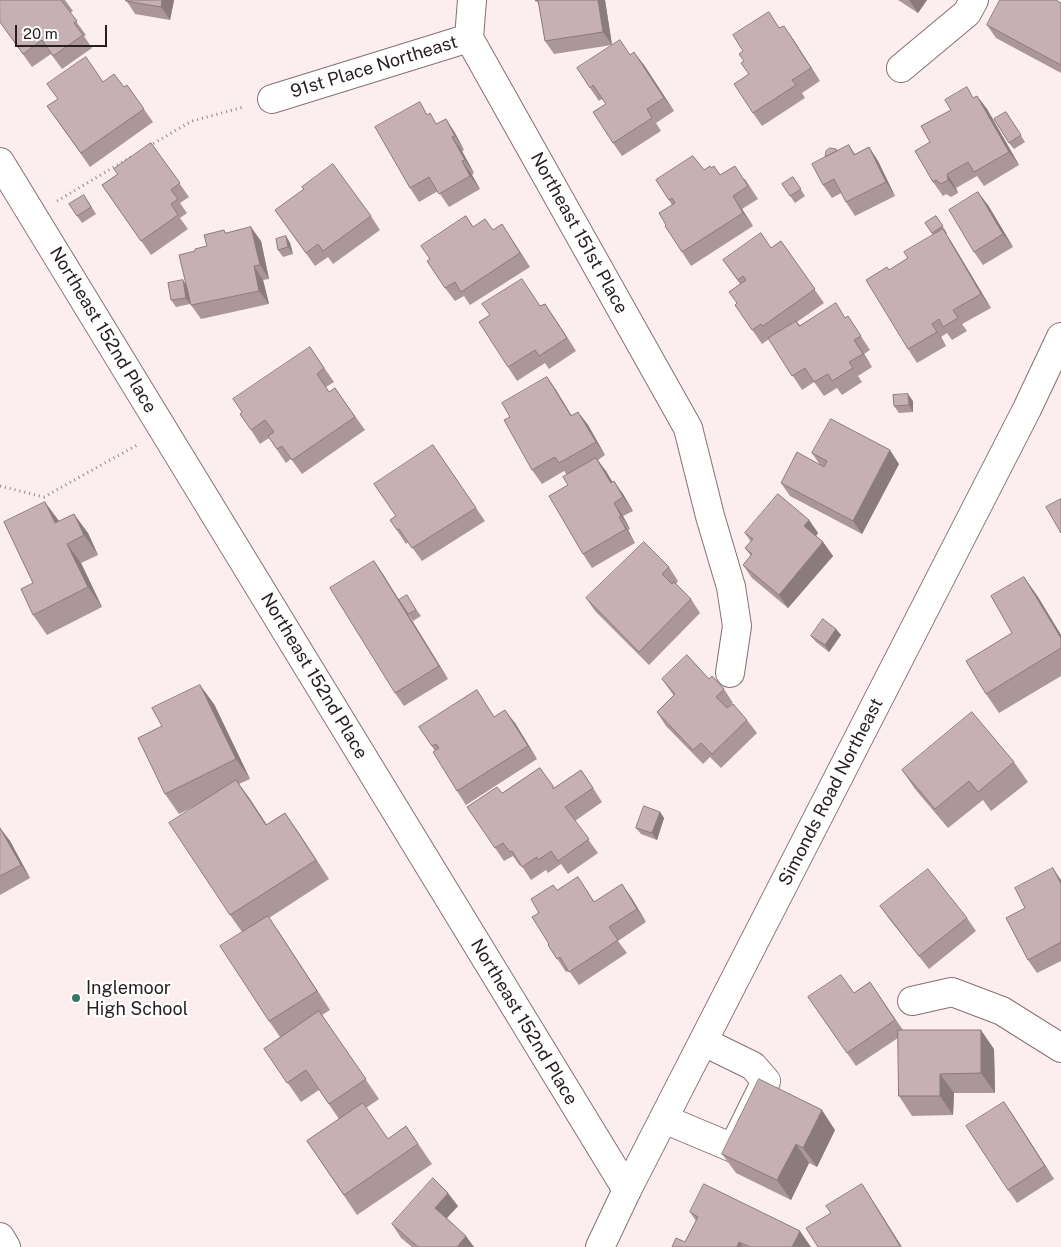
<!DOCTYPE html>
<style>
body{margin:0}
#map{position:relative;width:1061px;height:1247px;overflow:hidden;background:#fcedef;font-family:"Public Sans",sans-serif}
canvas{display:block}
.scale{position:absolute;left:15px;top:25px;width:92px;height:22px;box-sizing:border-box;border:2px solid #271e1f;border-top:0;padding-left:6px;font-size:15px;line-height:18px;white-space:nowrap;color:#271e1f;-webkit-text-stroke:4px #fff;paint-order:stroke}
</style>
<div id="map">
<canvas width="1061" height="1247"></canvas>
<div class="scale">20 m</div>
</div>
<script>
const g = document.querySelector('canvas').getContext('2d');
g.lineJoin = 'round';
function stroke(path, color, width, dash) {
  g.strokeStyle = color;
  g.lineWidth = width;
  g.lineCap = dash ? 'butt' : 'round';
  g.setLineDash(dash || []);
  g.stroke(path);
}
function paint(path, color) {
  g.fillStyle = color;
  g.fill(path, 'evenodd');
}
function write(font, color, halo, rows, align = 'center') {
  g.font = font + ' "Public Sans",sans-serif';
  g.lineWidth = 4.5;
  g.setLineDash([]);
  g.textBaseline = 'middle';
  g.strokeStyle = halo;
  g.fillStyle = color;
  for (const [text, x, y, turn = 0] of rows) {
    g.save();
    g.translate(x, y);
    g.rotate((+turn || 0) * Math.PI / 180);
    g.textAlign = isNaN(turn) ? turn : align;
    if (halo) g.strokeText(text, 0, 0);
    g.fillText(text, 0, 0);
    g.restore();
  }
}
const minor = new Path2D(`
 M469,38L688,428L710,516L731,587L737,626L730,673
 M901,68L967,13L974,0
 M272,99L469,38L472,0
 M0,162L627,1190
 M912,1001L952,992L1002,1011L1061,1048
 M664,1119L733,1148L766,1081L753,1066L704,1042
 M0,1237L6,1247`);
const major = new Path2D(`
 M600,1247L627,1190L1027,409L1061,337`);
stroke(minor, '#867073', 30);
stroke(major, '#867073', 30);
stroke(new Path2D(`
 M149,146L192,121L244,107
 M57,201L131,157
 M0,486L44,497L137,445`), '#928688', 3, [1, 4]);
stroke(minor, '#fff', 28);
stroke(major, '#fff', 28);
paint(new Path2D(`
 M0,0H65L73,11L70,13L86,35L84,36L92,48L62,69L51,54L32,67L0,22Z
 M126,0H174L170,20L135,14Z
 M536,0H605L612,45L554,54L545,41L539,5Z
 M898,0H927L918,13Z
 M1061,3V73L996,38L987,25Z
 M780,28L793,39L820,81L802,93L805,98L762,126L753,113Z
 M630,55L644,65L674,111L656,123L661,131L622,156L613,143L606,104L602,99L599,101L590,88Z
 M103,82L124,87L127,85L153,122L90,167L47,106Z
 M977,96L987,109L1019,165L984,186L977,176L956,188L958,193L951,197L946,194L943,196L933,182L930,142L975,97Z
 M1006,112L1025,142L1014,149L1009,143Z
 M428,114L437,124L446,119L455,133L464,150L462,151L474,173L472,175L480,189L449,207L438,191L419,202L410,188Z
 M151,143L189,197L180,203L187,213L180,218L188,229L151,255L102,185L118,174Z
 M849,145L855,154L869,147L878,161L895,196L855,216L846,202L841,193L832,198L823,185L837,151Z
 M711,168L721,175L745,179L758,199L742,209L753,226L691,266L682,252L666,225L672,205L656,180Z
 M793,177L805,196L795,203L782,184Z
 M88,201L96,214L82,223L69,204Z
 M988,205L1013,247L983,265L974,252Z
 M275,210L371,216L380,230L333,264L328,257L315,266Z
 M466,216L473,227L493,230L502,224L530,267L470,305L464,296L455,301L445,288L430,259Z
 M936,216L947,233L946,234L952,243L991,308L962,324L967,331L952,340L947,333L941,337L946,346L917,363L908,349L889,270L908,258L933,235L925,223Z
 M224,230L226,233L261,241L269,279L263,280L269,304L201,319L191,305L189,296L190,304L176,307L171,300L187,286L195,251L207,246Z
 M286,236L290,243L293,254L283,257L278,250Z
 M781,241L824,303L797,322L800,325L846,317L848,316L870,350L864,354L872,367L858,376L862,382L842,395L837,388L824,396L814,382L802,390L769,339L762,344L735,305L737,303L740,284L723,260L771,248Z
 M545,304L576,351L549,369L545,363L517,381L508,367L540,306Z
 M310,347L334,382L326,387L329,392L335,388L365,430L302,474L291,459L286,463L269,438L260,444L251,430Z
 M547,377L556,390L572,416L578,412L588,425L605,455L598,460L612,482L623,494L633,511L623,516L630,529L628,530L635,543L592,568L583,554L568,485L567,475L564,471L542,484L532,470L510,417Z
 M913,401V412L899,413L894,406Z
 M433,445L485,521L422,561L408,542L406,544L390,520L396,516Z
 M812,453L899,464L862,534L790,496L781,483L820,465Z
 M809,520L818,533L816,536L823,542L833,556L788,608L752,578L743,565L751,556L745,548L751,542L745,533Z
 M59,521L88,533L98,555L81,563L102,607L47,635L33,615V583Z
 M374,561L399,600L411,602L421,616L413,621L404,607L448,679L404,706L395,693Z
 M669,567L678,581L676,584L691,599L700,613L649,665L595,611L586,598Z
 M1024,577L1038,597L1061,635V676L999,713L986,694L1012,633Z
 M836,629L841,635L829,652L816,642L811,636Z
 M662,679H709L724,689L733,703L727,708L747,720L757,733L721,768L710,757L703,764L666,726L657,712L674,696Z
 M477,690L494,717L515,723L537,759L466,805L457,791L435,751L419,727Z
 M214,704L250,779L239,784L267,825L285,813L329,879L269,918L330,1010L322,1015L379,1099L366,1108L388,1139L406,1126L432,1164L357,1215L307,1141L339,1119L319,1090L301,1102L264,1049L280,1037L269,1021L242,932L230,915L201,803L179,814L165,794Z
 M1014,762L1028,782L991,811L983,800L948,828L915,789L902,770Z
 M540,768L554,788L581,770L590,783L602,802L575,821L598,853L568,874L561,864L548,873L546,870L531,880L521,865L520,866L513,856L504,861L467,807L502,793Z
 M660,812L664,818L657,840L641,834L636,828Z
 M0,828L10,841L30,878L0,895Z
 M1061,880V961L1037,973L1028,960L1025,908Z
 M557,890H587L594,902L631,897L646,922L618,941L627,953L579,985L569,971L566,972L548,945L549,944L539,913Z
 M880,906L967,918L976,931L929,969L890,920Z
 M870,982L903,1030L994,1049L995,1093H954L953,1115L912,1116L899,1096L898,1038L856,1066L808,997L854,993Z
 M1004,1102L1054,1179L1017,1203L1008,1190Z
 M835,1130L817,1167L809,1163L791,1200L736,1173L722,1154Z
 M458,1206L447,1218L474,1247H412L401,1238L392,1224Z
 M690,1212L811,1247H672L685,1242L696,1221Z`), '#ab979a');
paint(new Path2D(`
 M162,0H174L170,20L161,7Z
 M598,0H605L612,45L603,32Z
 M909,0H927L918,13Z
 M784,26L793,39L820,81L811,68Z
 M634,52L644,65L674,111L664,98Z
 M977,96L987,109L1019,165L1009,152Z
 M446,119L455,133L464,150L455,136Z
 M452,137L462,151L474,173L465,160Z
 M869,147L878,161L895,196L886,182Z
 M462,161L472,175L480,189L470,176Z
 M947,174L956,188L958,193L948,180Z
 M978,192L988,205L1013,247L1003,234Z
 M733,196L742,209L753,226L743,213Z
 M502,224L511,238L530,267L520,253Z
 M251,227L261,241L269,279L260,265Z
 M943,229L952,243L991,308L981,294Z
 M286,236L290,243L293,254L288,247Z
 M254,266L263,280L269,304L259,291Z
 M183,280L188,287L190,304L186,298Z
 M545,304L554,317L576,351L567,338Z
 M932,324L941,337L946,346L937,332Z
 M854,340L864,354L872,367L863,354Z
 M547,377L556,390L580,430L571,416Z
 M908,394L913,401V412L909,405Z
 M578,412L588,425L605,455L596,442Z
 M890,450L899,464L862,534L853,521Z
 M596,458L606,471L621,496L611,483Z
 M614,481L623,494L633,511L623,497Z
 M45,502L59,521L55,523Z
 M614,503L623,516L630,529L621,516Z
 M74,514L88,533L98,555L84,535Z
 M619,517L628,530L635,543L626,529Z
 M809,520L818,533L813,540L804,526Z
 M823,542L833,556L788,608L779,595Z
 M67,544L81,563L102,607L88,587Z
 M374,561L383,574L448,679L439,666Z
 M1024,577L1038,597L1061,635V638Z
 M836,629L841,635L829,652L825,645Z
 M200,685L214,704L250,779L236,759Z
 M505,710L515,723L537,759L528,746Z
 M236,780L250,799L280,845L266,825Z
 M660,812L664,818L657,840L652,833Z
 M285,813L299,833L329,879L316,860Z
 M0,828L10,841L30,878L21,865Z
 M1053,868L1061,880V884Z
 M622,884L631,897L646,922L637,909Z
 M268,916L281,935L330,1010L317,991Z
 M981,1030L994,1049L995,1093L981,1073Z
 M940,1074L954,1093L953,1115L940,1096Z
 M1004,1102L1013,1115L1054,1179L1045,1166Z
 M822,1110L835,1130L817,1167L803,1148Z
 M796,1144L809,1163L791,1200L777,1180Z
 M862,1184L875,1204L902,1247H901L900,1246Z
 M448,1193L458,1206L444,1221L435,1208Z
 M800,1231L811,1247H792Z
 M466,1236L474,1247H457Z
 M739,1242L743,1247H737Z`), '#8b7b7d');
const building = new Path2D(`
 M0,0H61L77,21L74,23L83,35L53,56L42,40L23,54L0,22Z
 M126,0H162L161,7L126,1Z
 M536,0H598L603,32L545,41L538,0L536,1Z
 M1000,0H1056L1061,3V65L987,25Z
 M769,12L779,28L784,26L811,68L792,80L796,85L753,113L734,84L749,74L741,63L744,61L739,54L743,51L733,35Z
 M620,40L630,55L634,52L664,98L647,109L652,118L613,143L593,112L606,104L593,85L590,88L577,68Z
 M86,57L103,82L114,74L124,87L127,85L144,109L81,153L47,106L58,99L47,84Z
 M967,87L973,98L977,96L1009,152L974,172L968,162L947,174L948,180L941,184L936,180L933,182L915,151L930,142L921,126L951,110L945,100Z
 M420,102L427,115L430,113L436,124L446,119L455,136L452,137L465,160L462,161L470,176L439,194L429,177L410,188L375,127Z
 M1006,112L1021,135L1009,143L994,119Z
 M151,143L180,183L171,190L178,199L171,204L178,215L141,241L102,185L118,174L114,169Z
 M849,145L854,155L869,147L886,182L846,202L834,179L823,185L812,164Z
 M830,148L836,149L837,151L825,157L826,151Z
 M693,156L704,170L710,166L711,168L714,166L720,175L735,166L748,186L733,196L743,213L682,252L665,226L666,225L659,213L675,203L672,198L669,200L656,180Z
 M333,164L371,216L323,251L318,244L306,253L275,210L304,189L302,187Z
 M793,177L801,189L790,196L782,184Z
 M978,192L1003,234L974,252L949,210Z
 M84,195L91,207L77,216L69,204Z
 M466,216L473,227L485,219L493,230L502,224L520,253L461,292L455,282L445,288L427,261L430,259L421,246Z
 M936,216L943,226L932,233L925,223Z
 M251,227L260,265L254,266L259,291L191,305L179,255L195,251V249L207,246L204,235L224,230L225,233Z
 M943,229L981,294L953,310L958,318L943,327L939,319L932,324L937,332L908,349L866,280L887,267L889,270L908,258L904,252Z
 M761,233L771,248L781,241L815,289L763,326L761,324L752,330L735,305L737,303L729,292L746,280L743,276L738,280L723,260Z
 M286,236L288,247L278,250L276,239Z
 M522,279L540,306L545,304L567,338L539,356L535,350L508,367L479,322L490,315L482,304Z
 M183,280L186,298L171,300L168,283Z
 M836,303L845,318L848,316L861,336L854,340L863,354L849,362L853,368L832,381L828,374L814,382L805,368L792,376L768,338L796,321L799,326Z
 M310,347L324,368L317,374L329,392L335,388L355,417L292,460L282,446L277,449L268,436L274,432L265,420L251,430L240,414L242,412L233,399Z
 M547,377L571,416L578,412L596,442L559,463L555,457L532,470L504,420L510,417L502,403Z
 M908,394L909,405L894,406L893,395Z
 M831,419L890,450L853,521L781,483L797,452L824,467L827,461L812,453Z
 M433,445L476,508L412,548L399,529L397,530L390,520L396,516L374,484Z
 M596,458L611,483L614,481L623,497L614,503L621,516L619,517L626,529L583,554L549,496L568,485L563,477Z
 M778,494L809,520L804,526L823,542L779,595L743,565L752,554L745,548L753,539L745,533Z
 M1061,499V533L1046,507Z
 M45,502L55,523L74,514L84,535L67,544L88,587L33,615L21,589L33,583L4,522Z
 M644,542L669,567L662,574L672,584L674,582L691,599L639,652L586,598Z
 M374,561L439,666L395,693L330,588Z
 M1024,577L1061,638V648L986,694L966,661L1012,633L991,596Z
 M407,595L416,610L408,614L399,600Z
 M823,619L836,629L825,645L811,636Z
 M687,655L709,679L712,676L724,689L716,697L727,708L733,704L747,720L712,754L701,743L693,750L657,712L675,694L662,679Z
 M200,685L236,759L165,794L138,738L162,726L152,708Z
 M477,690L494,717L505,710L528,746L457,791L433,752L439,748L436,744L432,746L419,727Z
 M972,712L1014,762L978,792L969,781L935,809L902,770Z
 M540,768L553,786V789L581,770L593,788L565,807L589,839L558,861L551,851L538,860L537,857L522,867L512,851L510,852L503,843L495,848L467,807L497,787L502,793Z
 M236,780L266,825L285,813L316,860L230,915L169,823Z
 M644,806L660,812L652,833L636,828Z
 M0,828L21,865L0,876Z
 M1053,868L1061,884V942L1028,960L1006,918L1025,908L1015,888Z
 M928,869L967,918L919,956L880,906Z
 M578,877L594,902L622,884L637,909L609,927L618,940L569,972L560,957L557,959L548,945L549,944L532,917L539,913L531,899L553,885L557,890Z
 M268,916L317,991L269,1021L220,946Z
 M841,975L854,993L870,982L895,1020L847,1053L808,997Z
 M319,1011L366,1079L329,1104L306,1070L287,1083L264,1049Z
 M898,1030H981V1073L940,1074V1096H899Z
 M759,1079L822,1110L803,1148L796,1144L777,1180L722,1154Z
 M1004,1102L1045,1166L1008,1190L966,1126Z
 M363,1103L388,1139L406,1126L418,1144L344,1195L307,1141Z
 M433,1178L448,1193L435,1208L466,1236L457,1247H418L392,1224Z
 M704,1184L800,1231L792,1247H750L739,1242L737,1247H672L676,1238L685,1242L698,1217L690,1212Z
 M862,1184L900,1246L898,1247H818L806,1228L831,1213L826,1206Z`);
paint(building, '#c7b0b3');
stroke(building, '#8b7b7d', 1);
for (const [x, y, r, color] of [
 [76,998,5,"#34786b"]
]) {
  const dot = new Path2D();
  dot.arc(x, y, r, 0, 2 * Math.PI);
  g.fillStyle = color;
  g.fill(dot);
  stroke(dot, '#fff', 2);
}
write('18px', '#271e1f', '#fff', [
 ["91st Place Northeast",374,67,-17],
 ["Northeast 151st Place",579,233,61],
 ["Northeast 152nd Place",103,330,59],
 ["Northeast 152nd Place",314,676,59],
 ["Simonds Road Northeast",831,792,-63],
 ["Northeast 152nd Place",524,1022,59]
]);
write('18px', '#271e1f', '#fff', [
 ["Inglemoor",86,988],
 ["High School",86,1009]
], 'left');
</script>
